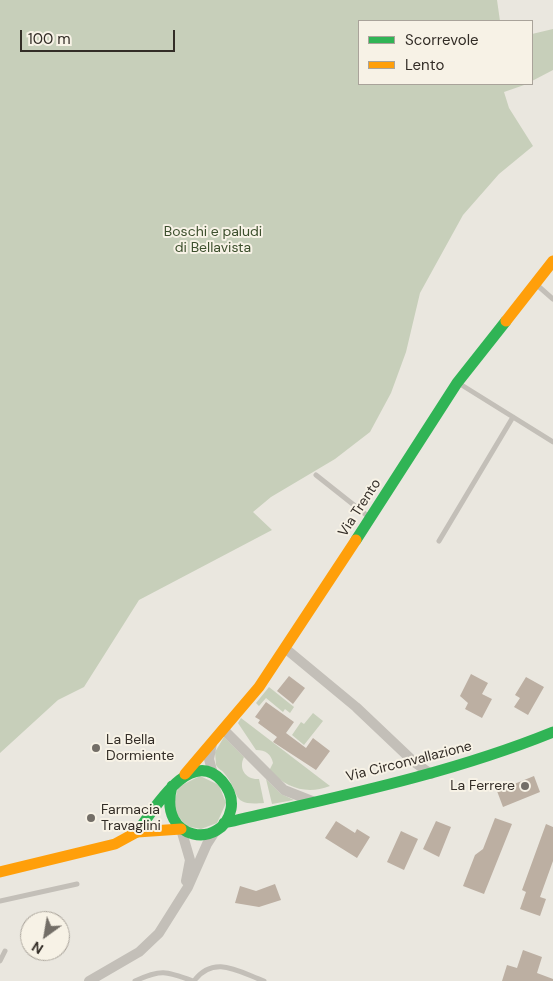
<!DOCTYPE html>
<style>
body{margin:0}
#map{position:relative;width:553px;height:981px;overflow:hidden;background:#eae7df;font-family:"DM Sans",sans-serif}
canvas{display:block}
.legend{position:absolute;left:358px;top:20px;width:175px;height:65px;box-sizing:border-box;background:#f7f2e6;border:1px solid #a9a39a;margin:0;padding:6px 9px;list-style:none;font-size:15px;color:#332d27}
.legend li{display:flex;align-items:center;gap:10px;height:25px}
.legend b{width:25px;border:1px solid #a9a39a}
.north{position:absolute;left:20px;top:911px;width:50px;height:50px;box-sizing:border-box;background:#f7f2e6;border:1px solid #a9a39a;border-radius:50%;rotate:212deg;font-size:14px;font-weight:700;line-height:20px;text-align:center;color:#332d27}
.north::after{content:'';display:block;margin:auto;width:18px;height:22px;background:#736e67;clip-path:polygon(50% 0,100% 100%,50% 72%,0 100%)}
.scale{position:absolute;left:20px;top:30px;width:155px;height:22px;box-sizing:border-box;border:2px solid #332d27;border-top:0;padding-left:6px;font-size:15px;line-height:18px;white-space:nowrap;color:#332d27;-webkit-text-stroke:4px #f7f2e6;paint-order:stroke}
</style>
<div id="map">
<canvas width="553" height="981"></canvas>
<ul class="legend">
<li><b style="height:6px;background:#30b455"></b>Scorrevole</li>
<li><b style="height:6px;background:#ff9f0a"></b>Lento</li>
</ul>
<div class="north">N</div>
<div class="scale">100 m</div>
</div>
<script>
const g = document.querySelector('canvas').getContext('2d');
g.lineJoin = 'round';
function paint(path, color) {
  g.fillStyle = color;
  g.fill(path, 'evenodd');
}
function stroke(path, color, width, dash) {
  g.strokeStyle = color;
  g.lineWidth = width;
  g.lineCap = dash ? 'butt' : 'round';
  g.setLineDash(dash || []);
  g.stroke(path);
}
function write(font, color, halo, rows, align = 'center') {
  g.font = font + ' "DM Sans",sans-serif';
  g.lineWidth = 4;
  g.setLineDash([]);
  g.textBaseline = 'middle';
  g.strokeStyle = halo;
  g.fillStyle = color;
  for (const [text, x, y, turn = 0] of rows) {
    g.save();
    g.translate(x, y);
    g.rotate((+turn || 0) * Math.PI / 180);
    g.textAlign = isNaN(turn) ? turn : align;
    if (halo) g.strokeText(text, 0, 0);
    g.fillText(text, 0, 0);
    g.restore();
  }
}
paint(new Path2D(`
 M0,0H497L500,21H359V84H527L504,92L509,108L533,146L499,174L463,215L420,293L406,352L391,393L370,432L335,459L271,497L253,512L272,530L139,600L84,687L58,700L0,753Z
 M553,29V70L532,81V34Z
 M269,687L294,707L290,713L285,709L283,712L266,698L259,706L256,703Z
 M313,713L323,721L304,745L292,735L301,722L304,724Z
 M241,718L330,786C306,795 288,788 269,771L273,763C271,754 266,750 256,750L238,723Z
 M224,737L244,757C238,769 246,780 259,779L264,803C229,806 242,794 224,773C222,770 218,769 216,765L215,752Z
 M200,776L219,785L226,803L217,823L201,829L186,826L173,809L178,787Z
 M266,779L281,794L294,800L272,804Z`), '#c7cfba');
paint(new Path2D(`
 M471,674L488,683L482,694L492,699L482,718L465,709L468,703L460,696Z
 M289,676L305,688L293,704L277,691Z
 M526,677L544,687L528,715L514,707L520,698L515,695Z
 M266,702L294,722L286,733L306,748L313,738L330,751L316,770L273,742L277,737L258,723L260,720L255,717Z
 M534,776L540,792L503,807L497,791Z
 M495,818L512,824L484,894L463,886L475,855L483,849Z
 M336,821L355,833L357,829L370,837L357,858L325,838Z
 M436,821L451,827L439,857L423,849Z
 M546,824L553,827V861L540,897L546,899L540,916L520,909L526,892L522,890Z
 M401,831L418,839L404,870L387,862Z
 M275,884L281,900L259,907L235,903L240,886L256,891Z
 M523,950L542,957L537,973L553,979V981H502L507,965L517,968Z`), '#bcafa2');
stroke(new Path2D(`
 M537,285L553,299
 M460,384L553,442
 M316,475L369,517
 M439,541L513,417
 M0,901L77,884
 M0,961L5,951
 M135,981C161,969 166,971 193,981
 M194,981C214,954 239,972 264,981`), '#c3bfb8', 5);
stroke(new Path2D(`
 M286,649L356,707L414,762L431,774
 M223,729L284,790L312,801
 M212,743L209,759L213,774
 M181,829L190,860L186,881
 M89,981L139,952L159,933L188,887L207,844L216,830`), '#c3bfb8', 10);
stroke(new Path2D(`
 M356,540L457,383L506,321
 M224,823C335,797 447,775 553,732
 M137,832C153,811 190,746 222,781C229,789 233,798 231,809C223,850 157,842 172,786`), '#30b455', 11);
stroke(new Path2D(`
 M506,321L553,261
 M185,774L259,687L356,540
 M0,872L115,844L137,832L181,829`), '#ff9f0a', 11);
for (const [x, y, r, color] of [
 [96,748,5,"#736e67"],
 [525,786,5,"#736e67"],
 [91,818,5,"#736e67"]
]) {
  const dot = new Path2D();
  dot.arc(x, y, r, 0, 2 * Math.PI);
  g.fillStyle = color;
  g.fill(dot);
  stroke(dot, '#f7f2e6', 2);
}
write('14px', '#3c4f2d', '#f7f2e6', [
 ["Boschi e paludi",213,232],
 ["di Bellavista",213,248]
]);
write('14px', '#332d27', '#f7f2e6', [
 ["Via Trento",360,508,-57],
 ["Via Circonvallazione",409,762,-14]
]);
write('14px', '#332d27', '#f7f2e6', [
 ["La Bella",106,740],
 ["Dormiente",106,756],
 ["La Ferrere",515,786,"right"],
 ["Farmacia",101,810],
 ["Travaglini",101,826]
], 'left');
</script>
